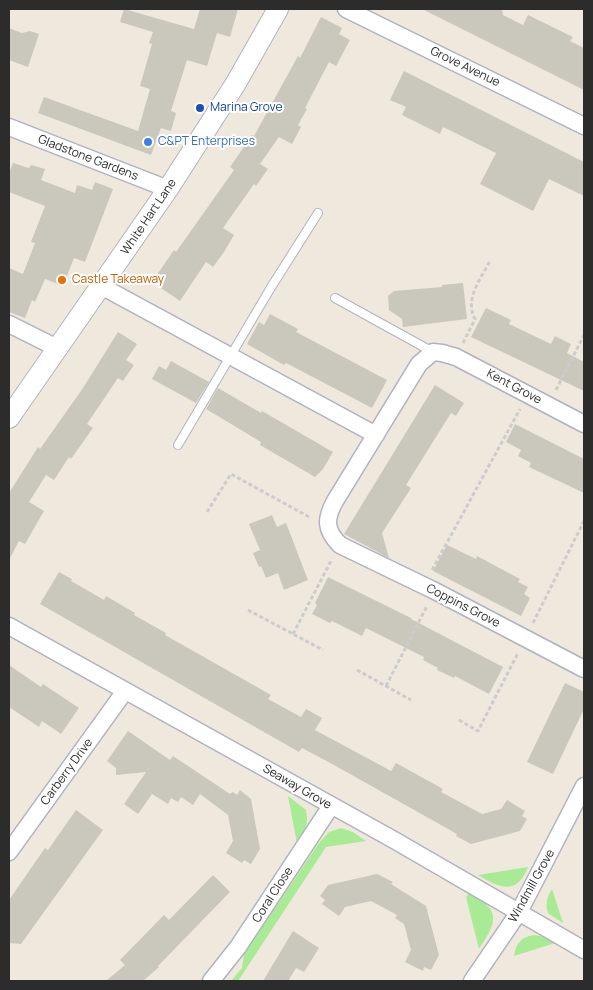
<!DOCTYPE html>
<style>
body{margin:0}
#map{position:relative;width:593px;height:990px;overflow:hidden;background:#efe9dd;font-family:Manrope,sans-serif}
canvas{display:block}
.frame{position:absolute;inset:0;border:10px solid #2c2c2c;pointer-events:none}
</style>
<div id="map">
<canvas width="593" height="990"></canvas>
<div class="frame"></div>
</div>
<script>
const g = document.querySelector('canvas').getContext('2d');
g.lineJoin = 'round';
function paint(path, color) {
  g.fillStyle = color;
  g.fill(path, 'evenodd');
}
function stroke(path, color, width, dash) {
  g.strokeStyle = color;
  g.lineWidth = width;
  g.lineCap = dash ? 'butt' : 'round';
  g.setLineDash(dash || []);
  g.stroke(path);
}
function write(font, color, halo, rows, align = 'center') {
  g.font = font + ' Manrope,sans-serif';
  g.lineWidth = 4;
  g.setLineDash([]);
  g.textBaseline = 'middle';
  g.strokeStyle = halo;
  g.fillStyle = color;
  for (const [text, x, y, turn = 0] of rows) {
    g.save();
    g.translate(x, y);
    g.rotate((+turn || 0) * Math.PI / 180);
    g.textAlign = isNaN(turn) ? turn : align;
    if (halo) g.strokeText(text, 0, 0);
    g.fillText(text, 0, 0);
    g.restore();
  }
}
paint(new Path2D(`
 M288,796L306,810C309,825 305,831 297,843Z
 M341,828L353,832L366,841L326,847L238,981H231L242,968L244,954L319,843L329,832Z
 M528,867C517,896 499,888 478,875Z
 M552,889L563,923L548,913C545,904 547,897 552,889Z
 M469,893C502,910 497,922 479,949L466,897Z
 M534,935L545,937L555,943L514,956C516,943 521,937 534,935Z`), '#a9ea95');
paint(new Path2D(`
 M124,9L194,29L200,9H238L230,37L217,33L207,66L187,60L171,111L176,113L171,131L161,128L151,155L38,113L44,97L138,131L150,89L140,86L152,44L149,43L153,32L120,22Z
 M422,9H502L503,15L523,25L528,15L573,37L570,41L584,48V90Z
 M321,17L342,28L339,34L350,40L336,66L329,62L305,108L307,109L298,125L301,127L292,144L279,137L260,164L268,169L256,186L254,184L223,228L234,235L224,252L213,267L206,262L180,301L152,282L174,250L176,252L234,170L230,167L252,135L254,136L298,56L300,58Z
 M9,28L22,33L30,31L39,34L28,67L9,60Z
 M404,71L584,162V196L549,179L533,211L480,184L496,153L443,127L440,134L402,115L406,107L390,100Z
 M13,163L29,168L31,165L45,169L41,180L75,193L77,185L92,190L95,182L113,189L85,262L74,258L63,286L45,279L35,302L32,300L25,318L9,312V268L23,274L35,243L31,242L45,206L9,192V173Z
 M463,283L467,319L403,327L402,319L389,310L388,296L394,291L442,287V285Z
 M486,308L511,320L509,324L551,344L555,336L571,344L567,353L584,362V391L471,337Z
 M270,314L298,329L296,332L387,380L372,408L286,363L284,365L247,344L259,322L264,325Z
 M118,332L137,344L126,360L134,365L123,381L118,378L87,424L93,428L71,459L69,457L54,480L46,475L29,502L44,511L25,544L19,541L9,560V493L38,447L40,449L83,388Z
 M171,361L209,382L196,403L152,379L159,366L166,370Z
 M435,385L464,403L456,416L451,413L406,485L411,488L382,533L389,558L344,534Z
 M218,388L261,413L262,411L333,452L323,469L315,477L260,445L261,442L206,409Z
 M515,424L584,459V493L529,467L531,463L518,456L521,450L506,442Z
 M272,515L277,527L286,523L308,580L284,590L278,573L266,578L261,566L259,567L253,553L260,550L249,524Z
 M447,545L476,559L477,556L520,579L518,582L528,587L524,594L530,598L521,616L433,571Z
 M59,572L72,579L71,581L104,600L106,596L135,613L134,615L166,633L165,635L271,695L268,699L301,717L306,709L322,718L315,730L391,771L396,763L443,789L441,792L482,814L501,809L507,800L525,811L522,816L527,819L520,831L471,844L456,836L457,834L334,765L302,748L299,752L40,604Z
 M328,577L411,618V619L503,667L489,694L455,676L454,678L437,670L438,668L423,660L424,657L366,628L362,636L332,621L330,623L312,614L317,605L315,603Z
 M9,665L41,687L43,684L79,708L61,734L42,721L39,727L9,707Z
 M565,683L584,692V709L553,774L527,762Z
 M128,731L170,760L173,756L230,794L233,792L237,795L240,790L251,799L260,849L251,864L244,860L242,863L226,853L233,841L228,815L200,794L193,805L181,797L178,802L171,798L168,804L152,794L138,814L124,804L146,772L116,775V768L107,761Z
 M76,810L103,830L21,944L9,943V900L45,848L48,850Z
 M377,874L393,882L391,884L426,906L439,955L431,970L424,967L423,971L405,962L411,950L404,924L395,918L397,915L371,901L345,907L339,916L322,904L325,900L320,896L328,885Z
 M213,875L230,892L158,966L159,967L143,981H106L125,965L120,960L164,915L169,920Z
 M293,931L319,948L304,972L296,968L288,981H263Z`), '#cac7bc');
const service = new Path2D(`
 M335,298L433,352
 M178,445L270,289L318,213`);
const minor = new Path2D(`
 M346,9L584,126
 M9,127L168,189
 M101,286L376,435
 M9,324L57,348
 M584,424L456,357L442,353L433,352L419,364L335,501C325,519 325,530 340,545L435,591L584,669
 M9,626L394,840L584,950
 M9,852L125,691
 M211,981L238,947L331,806
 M472,981L519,912L584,786`);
const tertiary = new Path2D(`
 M9,418L168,189L236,83L278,9`);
stroke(service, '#b1b2c1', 10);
stroke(minor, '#b1b2c1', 19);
stroke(tertiary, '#b1b2c1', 22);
stroke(new Path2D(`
 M463,343L475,319C464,300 481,278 490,261
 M556,390L584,335
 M207,512L231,474L311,518
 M432,570L520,409
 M248,610L323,650
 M533,623L584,521
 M293,634L332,559
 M357,670L411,700
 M386,686L427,606
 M459,720L478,731L518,653`), '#ccc', 3, [4, 2.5]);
stroke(service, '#fff', 8);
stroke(minor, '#fff', 16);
stroke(tertiary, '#fff', 20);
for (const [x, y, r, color] of [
 [200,108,5,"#1a4fb4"],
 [148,142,5,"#3f7fe0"],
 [62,280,5,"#e8710a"]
]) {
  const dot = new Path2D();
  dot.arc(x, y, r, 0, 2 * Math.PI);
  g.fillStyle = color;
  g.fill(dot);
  stroke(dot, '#fff', 2);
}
write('12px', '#2c2c2c', '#fff', [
 ["Grove Avenue",465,67,26],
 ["Gladstone Gardens",88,158,21],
 ["White Hart Lane",149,217,-56],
 ["Kent Grove",514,387,28],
 ["Coppins Grove",463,606,27],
 ["Carberry Drive",67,772,-54],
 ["Seaway Grove",297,787,30],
 ["Windmill Grove",532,886,-61],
 ["Coral Close",273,895,-57]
]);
write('12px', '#164399', '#fff', [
 ["Marina Grove",210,108]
], 'left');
write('12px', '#366cbe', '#fff', [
 ["C&PT Enterprises",158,142]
], 'left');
write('12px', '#c56008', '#fff', [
 ["Castle Takeaway",72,280]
], 'left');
</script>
